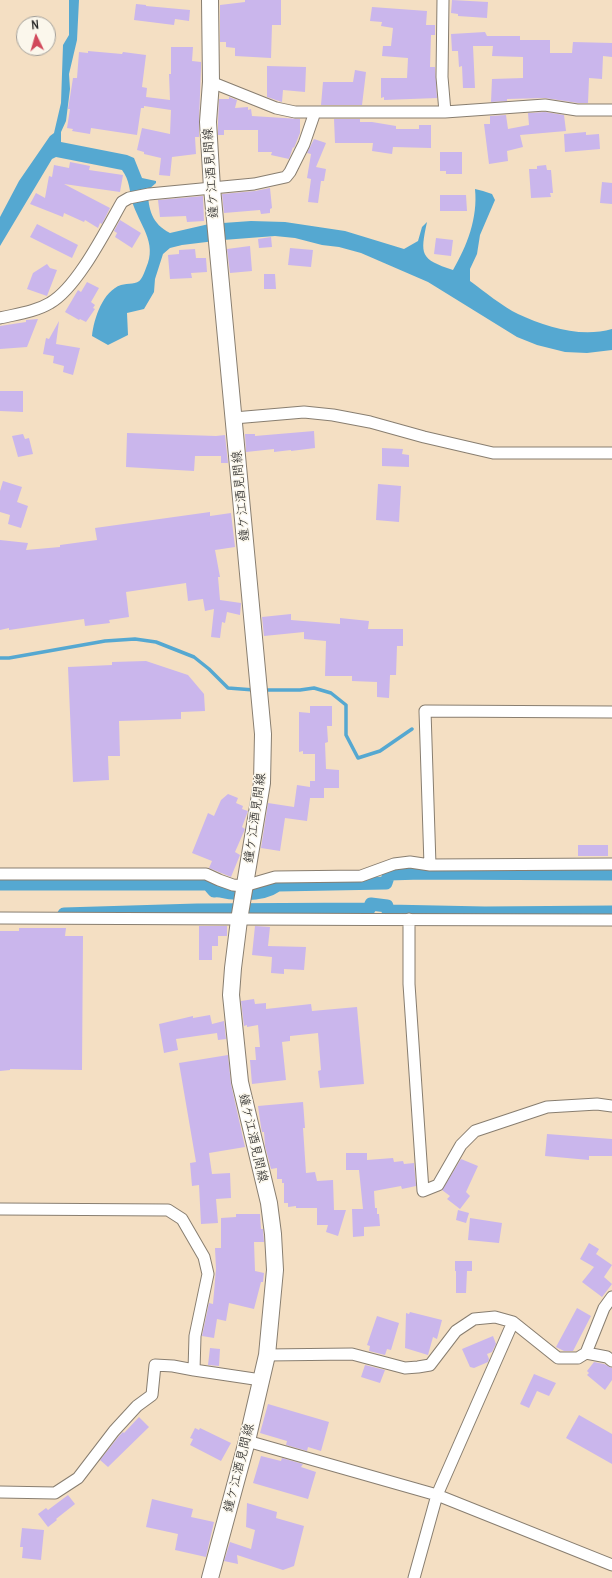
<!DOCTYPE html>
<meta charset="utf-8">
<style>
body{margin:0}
#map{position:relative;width:612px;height:1578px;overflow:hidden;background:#f4dfc3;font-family:Delius,sans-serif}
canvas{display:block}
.north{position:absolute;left:16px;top:16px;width:40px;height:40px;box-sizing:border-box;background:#fbf7ec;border:1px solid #a29f99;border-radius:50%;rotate:355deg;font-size:11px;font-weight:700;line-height:16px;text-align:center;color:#1c1c1c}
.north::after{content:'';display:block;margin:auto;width:14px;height:18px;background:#d1495b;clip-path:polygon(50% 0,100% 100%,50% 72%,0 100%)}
</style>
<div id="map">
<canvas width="612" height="1578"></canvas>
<div class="north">N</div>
</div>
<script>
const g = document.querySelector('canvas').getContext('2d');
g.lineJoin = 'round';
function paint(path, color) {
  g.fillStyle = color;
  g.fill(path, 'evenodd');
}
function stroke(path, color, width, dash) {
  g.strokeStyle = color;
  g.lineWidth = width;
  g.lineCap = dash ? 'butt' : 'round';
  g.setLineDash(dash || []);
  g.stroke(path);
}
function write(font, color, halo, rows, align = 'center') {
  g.font = font + ' Delius,"Klee One",sans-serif';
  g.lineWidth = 3;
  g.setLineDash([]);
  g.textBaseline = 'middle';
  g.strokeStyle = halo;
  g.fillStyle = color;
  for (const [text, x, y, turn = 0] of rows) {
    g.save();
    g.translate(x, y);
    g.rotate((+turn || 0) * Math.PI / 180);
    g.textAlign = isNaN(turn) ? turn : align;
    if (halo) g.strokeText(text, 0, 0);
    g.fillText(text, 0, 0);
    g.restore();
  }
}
paint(new Path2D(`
 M69,0H79L77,40L69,74L70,89L66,121L61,132V142L127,155L134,158L142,178L156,181V183L148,190C148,209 152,224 170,233L209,224L251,221L285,222L345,231L404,249L418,241L422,227L427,222C420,255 420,259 453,270C467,246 478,218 475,189L483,191L492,194L495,200L480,235L477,254L470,269V281C484,291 503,307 518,314C546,327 581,338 612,329V350L587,353L565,352L537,345L517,337L428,282L361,253L339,247L322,245L295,238L275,236L223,240L182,245L170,248L163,254L155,279L154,292L144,309L127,313L128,335L108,345L92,336C94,318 103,291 121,285C128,283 137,285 141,279C143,276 145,271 146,268C158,242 139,225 132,201C129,189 130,181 122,170L56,157L52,159L0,246V217L19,181L50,136L54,133L61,103L63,45L69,35Z`), '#55a8d1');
stroke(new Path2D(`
 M0,658H9L105,641L135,639L156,642L194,657L209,669L228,688L254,690
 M262,690H300L314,688L331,693L346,705V735L358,758L380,751L412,729`), '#55a8d1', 3.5);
stroke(new Path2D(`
 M0,884H208L214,891C221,890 226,893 233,893C249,895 265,894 278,885L386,883L389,874L421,873L612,874
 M64,914L197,910L369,909L371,904L387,906L388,911L485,913L612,912`), '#55a8d1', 13);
paint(new Path2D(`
 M245,0H281V25H272L271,58L235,56V48L226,47V42H220V5L245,2Z
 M452,0L488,2L487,18L458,16V14L451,13Z
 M136,4L146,5V6L190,10L189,21L175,19L174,25L134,20Z
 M372,7L427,11L426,25H435V35H431L430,67H435L437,98L384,100V97L381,98V78H407L408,58L382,56L383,46H391L393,28L381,26L382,22L370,21Z
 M485,32L487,36H520V40H550V53H572L573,42L612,43V57L603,56L602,79L589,78L588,103H578L545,98L507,99V101L491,102L492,79L523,78V57L492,56L493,46H473L475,88H463L462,66L459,67L458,51H452L451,34Z
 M171,47H193L192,61L201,62V68L199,121V137H195L196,154L172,157L170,176L159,175L161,158L144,154V152L137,150L142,128L170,134L171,110L144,106V108H141L137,135L91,128L90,134L72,131L73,129L67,128L70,109H68L70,97L73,78H77L79,52L88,53V51L122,54L123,52L146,55L142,87L147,88L146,97L170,100L169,74H171Z
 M267,66L306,67L305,92L283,90L282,102L267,97Z
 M355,70L366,72L362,105H321L323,82H353Z
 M229,97L237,100L235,108L248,107V110L251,109L252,116L300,119V133L294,148L293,147L289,159L271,155L272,152H258V130H224V135H218V122L219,99H229Z
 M545,112L564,115L566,131L520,135L523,147L507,151L508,161L489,164L484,124H490V116L506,115L508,129L529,125L528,113Z
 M334,119H360V122H372L396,126V129H419V125H431V148L393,147L392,154L372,151L373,143H335Z
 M586,132V135L599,134L600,149L565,152L564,134Z
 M314,139L326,143L316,167L326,169L324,181H321L318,203L308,202L311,179L307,178L311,154L307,153Z
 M440,152H462V174H446V171H440Z
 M70,162L90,166L89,170L123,175L120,192L64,184L110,208L102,224L100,223L98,228L85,220L84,222L64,213L63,217L30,204L36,193L45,198L49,176L52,177L54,165L69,168Z
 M546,165L547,170H551L553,193H550L551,197L531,198L529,169H537V166Z
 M602,182L612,183V204L600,203Z
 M270,188L272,208L270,209V213L261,214L260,210L224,213L222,194L255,191Z
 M440,195H466L467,211H440Z
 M203,196L204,221L187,222L186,216L160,217L158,200Z
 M120,220L141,233L132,248L115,237L117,233L114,231Z
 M37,224L78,245L72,258L30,237Z
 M271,237L272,247L259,248L258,239Z
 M436,238L453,240L451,256L434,254Z
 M250,246L252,271L230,273L227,249Z
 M290,248L313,250L311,267L288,265Z
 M195,249L196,258H206L207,272L191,273L192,278L170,279L168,255L179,254V250Z
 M47,264L50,268L57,270L47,296L27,289L33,273Z
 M264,274H275L276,289H264Z
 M87,282L99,288L91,302L95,305L93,308L95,309L86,322L80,319L79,320L65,312L78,290L81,292Z
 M38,319L27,347L0,349V326L26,322V320Z
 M59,321L56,344L80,348L73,375L63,372L64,366L53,363L54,356L43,354L46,338L49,339Z
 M0,391H23V412L0,411Z
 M314,431L315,448L291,451V450L274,452V449L246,452L245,434H255V436Z
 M127,433L216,436L225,435L228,463H221V456H195L194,471L126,467Z
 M23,434L25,439L29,438L33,454L18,457L12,436Z
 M382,448L403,449L402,454L409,455V467L382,466Z
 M3,481L22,487L17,502L28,506L21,528L8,524L10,515L0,512V491Z
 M378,484L401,486L399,522L376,520Z
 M210,512V516L231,513L235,547L215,550L220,577H218L220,600L241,603V604L240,615L227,612L225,623L222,622L220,638L211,637L214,609L205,611L203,599L188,601L186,583L126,592L129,617L109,620L110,623L85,626L84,619L9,630V628L0,630V540L28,543L26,550L60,547V545L97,540L95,528Z
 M291,614V620L340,624V618L369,621L368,629H403V646H397L396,675H390L389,698L377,697V682L352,681V676H325L326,641L304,639V632L264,636L262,617Z
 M146,661L188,675L204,694L205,711L181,712V719L119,721L120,756H108L109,780L73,782L68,667L112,665V662Z
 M310,706H332V726H327L328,742L325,743L326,769L339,770V788H324V798H310L307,821L285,818L280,851L261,848L268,803L294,807L297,785L310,787V781H315V754H303V751L299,752V712L310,713Z
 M228,794L238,798L236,803L243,806L242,809L248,811L242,827L245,829L235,852L240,855L231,877L209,868L212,861L192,853L208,813L214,816L221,800Z
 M578,845H608V856H578Z
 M199,926H227V936H218V946H212V960H199Z
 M255,926L270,927L268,946L306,947L304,970L284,969V974L271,973L272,957L252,955Z
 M19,928H66L65,936H83L82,1070L10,1069V1070L0,1071V931H19Z
 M254,999L255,1004L266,1003V1009L311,1004L312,1011L357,1007L364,1084L320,1088L318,1071L321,1070L318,1033L290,1036V1041L282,1042L286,1080L252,1084L250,1060H256L255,1047H260L258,1025L247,1027V1025L244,1026L241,1001Z
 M210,1015L212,1024L224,1021L226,1039L218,1040L217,1033L176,1039L178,1050L164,1053L159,1024L193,1016V1018Z
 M228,1055L231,1084L245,1147L209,1153L212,1174L230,1173L231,1198L216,1199L218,1223L201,1224L199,1185L192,1186L190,1163L196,1162L179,1063Z
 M303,1102L305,1128H303L306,1173L315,1172L317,1181L333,1180L334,1210H346L338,1236L326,1232L328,1225H317V1208H296V1206L288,1207V1203H284V1183H282V1179H277V1168L271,1169L265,1146L264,1132H262L261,1127L258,1106Z
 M547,1134L612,1139V1156H589V1160L545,1156Z
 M346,1153H367V1160L393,1158L394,1162L403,1161L404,1164L414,1163L416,1186L402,1189L401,1186L374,1191L375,1208H377V1214H379L380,1226L364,1227V1236L353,1237L352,1209H363L359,1170H346Z
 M461,1159L478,1166L466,1192L470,1196L460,1209L447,1199L450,1196L442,1190Z
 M458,1210L469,1213L466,1223L456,1220Z
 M236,1214H260L261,1229H263L264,1242H254L255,1271L264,1273L263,1282H261L254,1309L229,1303L226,1321L217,1319L214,1338L202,1336L209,1303L213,1304L216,1269L215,1248H221V1218L236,1217Z
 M470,1218L502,1223L499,1243L468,1240Z
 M589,1243L599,1249L596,1254L612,1265L604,1277L612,1284L602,1297L582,1282L594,1267L580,1259Z
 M455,1261H472V1271H467L466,1293H456V1271H455Z
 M577,1308L591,1316L573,1351H564L556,1347Z
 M410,1312L442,1320L437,1339L433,1337L428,1355L405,1348L406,1313L409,1314Z
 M377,1316L399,1323L391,1350L387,1349L385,1355L369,1351L370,1346L367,1345Z
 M493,1336L496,1344L492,1352L487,1354L489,1359L488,1362L474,1368L470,1367L462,1349Z
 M210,1348L220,1349L219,1366L208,1365Z
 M594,1362L604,1364L612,1368V1380L605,1390L587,1375L589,1373L587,1371Z
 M365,1365L385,1370L380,1383L361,1377Z
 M534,1374L556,1383L549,1396L537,1391L529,1408L520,1404Z
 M268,1404L329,1422L321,1451L308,1447L307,1451L286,1445L287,1441L260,1433Z
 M579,1415L612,1434V1464L566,1438Z
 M139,1417L149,1427L108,1467L100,1460L119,1436L123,1432L124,1433Z
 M195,1428L199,1430L200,1428L231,1443L221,1461L190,1445L193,1439L190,1438Z
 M261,1456L281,1461L282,1458L303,1464L301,1467L316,1472L308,1499L253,1483Z
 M68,1495L75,1504L56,1519L57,1520L48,1527L38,1514L46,1508L48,1510Z
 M152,1499L193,1509L191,1517L214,1522L206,1557L175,1550L178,1534L146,1527Z
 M247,1503L277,1512L276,1518L304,1526L294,1566L283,1570L237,1555L238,1564L224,1561L230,1542L251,1549L255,1530L246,1527Z
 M22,1528L44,1530L41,1560L22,1558L23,1547H20Z`), '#cab6ec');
const minor = new Path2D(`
 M443,0L442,77L445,112
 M211,82L276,108L295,112H445L545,105L577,110H612
 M0,318C17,314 35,312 50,303C77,288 106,230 122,202L129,198L149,194L254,184L286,177L290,172L304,144L315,112
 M234,418L304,412L333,415L370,422L424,437L493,453H612
 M430,865L425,711L612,712
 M0,874H206L219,880L233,885L244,886L275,877L361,876L394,864L410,862L430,865L612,864
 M0,918C204,920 408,919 612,920
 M409,919V984L423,1191L438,1185L461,1145L475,1131L547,1107L597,1104L612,1106
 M0,1209L168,1210L182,1219L204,1257L208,1274L195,1336L194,1370
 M586,1353L607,1357L612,1361
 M267,1355L352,1354L405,1368L418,1367L430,1365L456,1331L474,1319L495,1317L513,1322L558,1358H578L586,1353L604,1308L612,1297
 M247,1441L437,1495L612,1565
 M0,1492L55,1493L78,1478L114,1431L137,1406L152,1395L155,1365L173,1366L194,1370L261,1380
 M414,1578L437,1495L513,1322`);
const secondary = new Path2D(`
 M210,1578L247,1441L267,1355L275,1270L273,1234L269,1203L240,1082L231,995L233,968L239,920L262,783L263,734L212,188L208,122L211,82L210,0`);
stroke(minor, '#887e70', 13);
stroke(secondary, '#887e70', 18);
stroke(minor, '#fff', 11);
stroke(secondary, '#fff', 16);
write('13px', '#1c1c1c', '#fbf7ec', [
 ["鐘ケ江酒見間線",211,173,-94],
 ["鐘ケ江酒見間線",241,496,-95],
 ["鐘ケ江酒見間線",255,818,-82],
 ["鐘ケ江酒見間線",253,1138,77],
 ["鐘ケ江酒見間線",239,1468,-76]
]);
</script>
